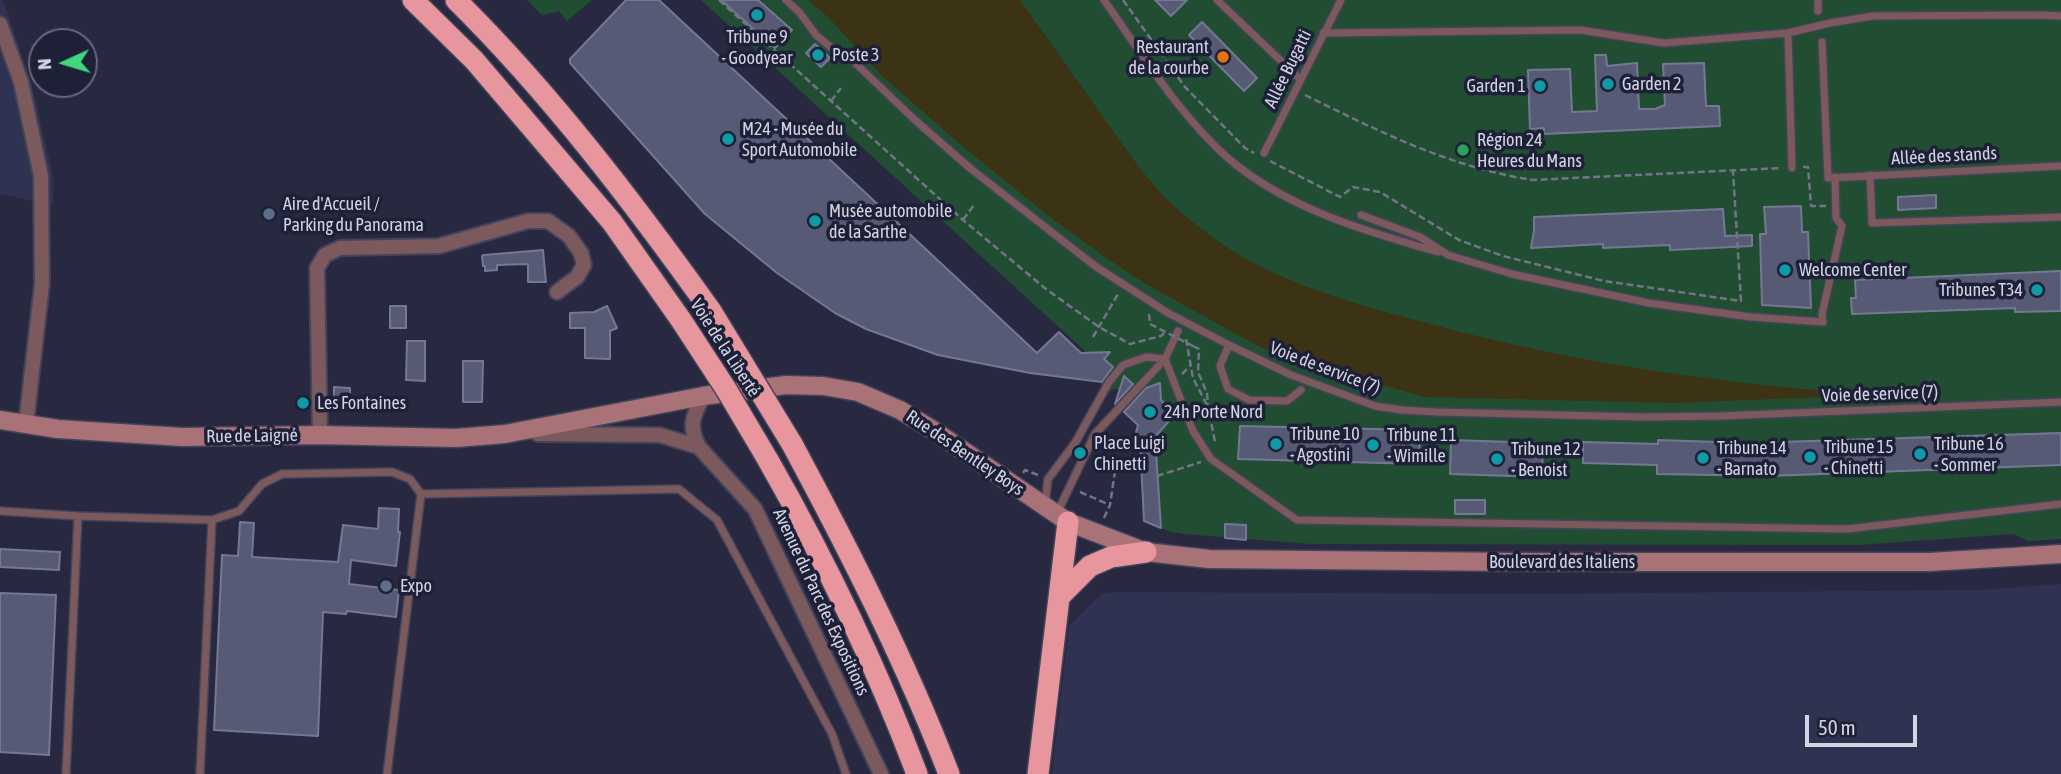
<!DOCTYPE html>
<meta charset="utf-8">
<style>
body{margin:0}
#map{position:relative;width:2061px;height:774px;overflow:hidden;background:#282941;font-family:"Asap Condensed",sans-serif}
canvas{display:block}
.north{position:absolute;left:28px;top:28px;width:70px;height:70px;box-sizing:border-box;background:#1e2037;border:2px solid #66687c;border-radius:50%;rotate:266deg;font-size:19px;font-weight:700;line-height:28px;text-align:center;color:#d2d4e3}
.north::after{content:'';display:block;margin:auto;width:24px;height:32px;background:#41d77c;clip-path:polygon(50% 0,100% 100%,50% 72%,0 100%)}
.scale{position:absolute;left:1805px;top:715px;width:112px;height:32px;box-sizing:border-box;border:4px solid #d2d4e3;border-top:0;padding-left:9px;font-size:21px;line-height:24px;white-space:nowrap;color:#d2d4e3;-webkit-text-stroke:5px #1e2037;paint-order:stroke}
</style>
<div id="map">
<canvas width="2061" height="774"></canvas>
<div class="north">N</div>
<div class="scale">50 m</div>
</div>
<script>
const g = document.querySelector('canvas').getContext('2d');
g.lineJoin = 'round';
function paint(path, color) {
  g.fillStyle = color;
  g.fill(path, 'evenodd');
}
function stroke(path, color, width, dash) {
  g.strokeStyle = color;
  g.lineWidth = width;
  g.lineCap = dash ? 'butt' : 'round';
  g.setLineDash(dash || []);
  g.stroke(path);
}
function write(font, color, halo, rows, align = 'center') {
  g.font = font + ' "Asap Condensed",sans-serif';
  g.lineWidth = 7;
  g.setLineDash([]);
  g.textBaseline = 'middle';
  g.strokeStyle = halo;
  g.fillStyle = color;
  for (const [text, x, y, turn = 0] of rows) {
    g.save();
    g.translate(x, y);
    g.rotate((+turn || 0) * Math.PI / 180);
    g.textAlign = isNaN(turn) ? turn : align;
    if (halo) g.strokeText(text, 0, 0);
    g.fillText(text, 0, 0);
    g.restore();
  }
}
paint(new Path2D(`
 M0,0H3L31,82L53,175V205L0,194Z
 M2061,584V774H1052L1069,626L1101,594L1117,592L1534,594L1978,590Z`), '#303251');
paint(new Path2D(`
 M527,0H592L567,21L559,11L542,15Z
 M701,0H2061V539L2028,541L2013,534L1858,545L1311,544L1184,534L1168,531L1144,521L1140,444C1136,440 1134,438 1136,433L1143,430L1123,412L1131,403L1124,396L1116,399L1119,391L1116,388L1108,392L1111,384L1107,381L1100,385L1103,377L1050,341L1059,332L1074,346L1072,349L1077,355L1086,352Z`), '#214e32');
paint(new Path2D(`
 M808,0H1020C1048,39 1076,78 1103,117C1126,148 1147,182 1176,208C1197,226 1220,244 1244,258C1302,290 1370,308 1434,325C1571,362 1711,382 1852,393L1824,397L1673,403L1425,397L1386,386L1353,383L1312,368L1258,346L1144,283L1105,257L1051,218L961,145L882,76L829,18Z`), '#3b3313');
const building = new Path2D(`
 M626,0H659L1037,353L1059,332L1081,353L1110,352L1104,359L1113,367L1102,382L1030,373L938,355L866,329L835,313L777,273L705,214L570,63V59Z
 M721,0H758L792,30L775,48Z
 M1155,0H1187L1171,16Z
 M1202,22L1257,78L1244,91L1189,35Z
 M815,44L830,58L821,67L806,53Z
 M1595,55H1606L1607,66L1637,63L1639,109H1655L1665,105L1663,64L1704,63L1706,106H1719L1720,126L1544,134V128L1530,129L1528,70L1570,69L1572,112L1597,111Z
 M1936,195V208L1898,210V197Z
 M1801,206L1802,232H1808L1811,308L1762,305L1760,234H1766L1764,207Z
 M1723,209L1725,236L1752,235V246L1670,250V245L1603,248V244L1531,248L1534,231V217Z
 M543,250L546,282H528V264L497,265V270L485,271V266H483L482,256L484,255Z
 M2061,271V311L2015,312V308L1852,314L1851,298H1856L1855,280Z
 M390,306H406V328H390Z
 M607,306L617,328L610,331V359L585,358V328H570V313L594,312Z
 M407,341H425V381L406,380Z
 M463,361H483L482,402H463Z
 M1124,376L1133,384L1115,404Z
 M1160,383L1161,400L1176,413L1155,437L1161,528L1144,521L1140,443L1136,440L1135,436L1138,425L1124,412L1146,388Z
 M334,387L350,388V408H334Z
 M1240,426L1420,430L1419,464L1238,459Z
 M2061,433V465L1769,476L1657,474V465L1583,463V442L1658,444V440L1748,443Z
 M1451,440L1543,443L1542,477L1450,474Z
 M1455,500H1485V514H1455Z
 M379,508L399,509L398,532H400L396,566L351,560L349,584L399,590L396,617L347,611L346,614L323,612L318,736L214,730L222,555L238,556L240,522L254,523L252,557L338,562L343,525L378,529Z
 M1225,524L1246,525V540L1225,538Z
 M0,549L60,552L59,570L0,567Z
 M0,593L56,595L49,755L0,752Z`);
paint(building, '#575a75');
stroke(building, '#757894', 2);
const lane = new Path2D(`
 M786,0L800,13L816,35L833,49L853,61L916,121L971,169L1095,266L1168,313L1229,345L1291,375L1375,406L1402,410L1437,412L1642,417L1721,416L2061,402
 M1104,0C1142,54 1179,115 1229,159C1288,209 1365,231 1438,252
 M1217,0L1300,79
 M1818,0V11
 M1323,33L1580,30L1664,43L1788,33L1830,23L1873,16L2039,15L2061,16
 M1788,33L1792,168
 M1822,42L1828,178L2061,166
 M1264,153L1341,0
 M1870,175L1872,223L2061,217
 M1361,215L1420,237L1448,255L1512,274L1649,303L1751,317L1823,322L1822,314L1842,226L1836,218L1835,177
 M1229,345L1220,366L1228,389L1249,400L1287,401L1301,390
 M1045,505L1048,479L1075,443L1109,382L1123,365L1146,357L1165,359L1178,331
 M0,511L78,516L212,520L239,511L262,484L282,474L392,472L410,479L421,494
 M1057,513L1095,434L1165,359L1193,431L1211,459L1297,520L1847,529L2061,504
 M66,774L78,516
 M200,774L212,520
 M387,774L421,494L679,489L717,520L832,734L846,774`);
const street = new Path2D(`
 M0,24L21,82L41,176L42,284L26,424
 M538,434L660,435L699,447L755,509L881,774
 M320,435L317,268L325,255L340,248L439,246L528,221H548L569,236L581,253L584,265L577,277L557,292
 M699,447C688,426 693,416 703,396`);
const secondary = new Path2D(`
 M0,420L58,429L182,437L320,435L456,438L505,434L703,396L786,385L823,386L858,392L900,410L933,430L1068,522L1146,552L1209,559L1515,562H1929L2061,554`);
const highway = new Path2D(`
 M413,0L474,60L612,222L681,320
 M456,0C551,94 633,202 711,311
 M792,444C850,552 905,660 949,774
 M768,460C825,560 876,665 917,774
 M1061,595L1090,566L1111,557L1146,552
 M1038,774L1068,522`);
stroke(lane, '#43445b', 10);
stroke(street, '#43445b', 18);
stroke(secondary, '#43445b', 21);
stroke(highway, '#43445b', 24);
stroke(new Path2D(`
 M719,0L963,220L1046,289L1099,327L1130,344L1161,336L1164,333
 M1123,0L1185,87L1245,148L1254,153
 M1305,95C1378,131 1452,168 1533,180L1782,168
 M831,101L841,88
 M1270,161L1340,197L1353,187L1380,192L1459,240L1503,256L1604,281L1741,301L1733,171
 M1803,167H1808L1811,206H1826
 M963,220L974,205
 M1149,314L1150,324
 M1093,337L1118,294
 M1186,339L1193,378L1207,405
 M1193,346L1199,349L1198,372L1207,393L1208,406L1215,442
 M1182,374L1190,366
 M1023,473L1025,470L1038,475
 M1157,476L1201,462
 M1080,492L1110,505
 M1104,518L1110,505L1115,471H1142`), '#737488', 2.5, [7, 3.5]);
stroke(lane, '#7b595c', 7);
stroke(street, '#7b595c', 14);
stroke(secondary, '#a87277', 18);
stroke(highway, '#e8969e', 21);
const highwayBridge = new Path2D(`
 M711,311L792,444
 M681,320L726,389L768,460`);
stroke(highwayBridge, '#43445b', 24, []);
stroke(new Path2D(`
 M1150,324L1193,346`), '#737488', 2.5, [7, 3.5]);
stroke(highwayBridge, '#e8969e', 21);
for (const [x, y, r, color] of [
 [757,15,7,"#0f9aa8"],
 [818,55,7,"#0f9aa8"],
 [1223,57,7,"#e8710a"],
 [1608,84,7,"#0f9aa8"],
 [1540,86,7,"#0f9aa8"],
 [728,139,7,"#0f9aa8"],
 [1463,150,7,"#2e9e5b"],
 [269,214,7,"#5c6f8a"],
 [815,221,7,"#0f9aa8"],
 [1785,270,7,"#0f9aa8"],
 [2037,290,7,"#0f9aa8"],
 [303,403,7,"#0f9aa8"],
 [1150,412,7,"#0f9aa8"],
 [1276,444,7,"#0f9aa8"],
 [1373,445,7,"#0f9aa8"],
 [1080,453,7,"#0f9aa8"],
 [1920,454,7,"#0f9aa8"],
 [1810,457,7,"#0f9aa8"],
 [1703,458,7,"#0f9aa8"],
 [1497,459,7,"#0f9aa8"],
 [386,586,7,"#5c6f8a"]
]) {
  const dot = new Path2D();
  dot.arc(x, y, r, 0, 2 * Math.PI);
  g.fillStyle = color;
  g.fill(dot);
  stroke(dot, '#1e2037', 2.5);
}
write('18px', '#d2d4e3', '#1e2037', [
 ["Tribune 9",757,37,"center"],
 ["- Goodyear",757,58,"center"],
 ["Restaurant",1209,47,"right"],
 ["de la courbe",1209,68,"right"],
 ["Poste 3",832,55],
 ["Garden 2",1622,84],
 ["Garden 1",1526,86,"right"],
 ["M24 - Musée du",742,129],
 ["Sport Automobile",742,150],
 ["Région 24",1477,140],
 ["Heures du Mans",1477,161],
 ["Aire d'Accueil /",283,204],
 ["Parking du Panorama",283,225],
 ["Musée automobile",829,211],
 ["de la Sarthe",829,232],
 ["Welcome Center",1799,270],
 ["Tribunes T34",2023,290,"right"],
 ["Les Fontaines",317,403],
 ["24h Porte Nord",1164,412],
 ["Tribune 10",1290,434],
 ["- Agostini",1290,455],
 ["Tribune 11",1387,435],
 ["- Wimille",1387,456],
 ["Place Luigi",1094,443],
 ["Chinetti",1094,464],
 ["Tribune 16",1934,444],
 ["- Sommer",1934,465],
 ["Tribune 15",1824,447],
 ["- Chinetti",1824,468],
 ["Tribune 14",1717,448],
 ["- Barnato",1717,469],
 ["Tribune 12",1511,449],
 ["- Benoist",1511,470],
 ["Expo",400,586]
], 'left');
write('18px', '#d2d4e3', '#1e2037', [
 ["Allée Bugatti",1288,69,-64],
 ["Allée des stands",1944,156,-3],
 ["Voie de la Liberté",725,348,57],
 ["Voie de service (7)",1325,368,21],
 ["Voie de service (7)",1880,394,-2],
 ["Rue de Laigné",252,436,-1],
 ["Rue des Bentley Boys",965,453,34],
 ["Boulevard des Italiens",1562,562],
 ["Avenue du Parc des Expositions",821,602,65]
]);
</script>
